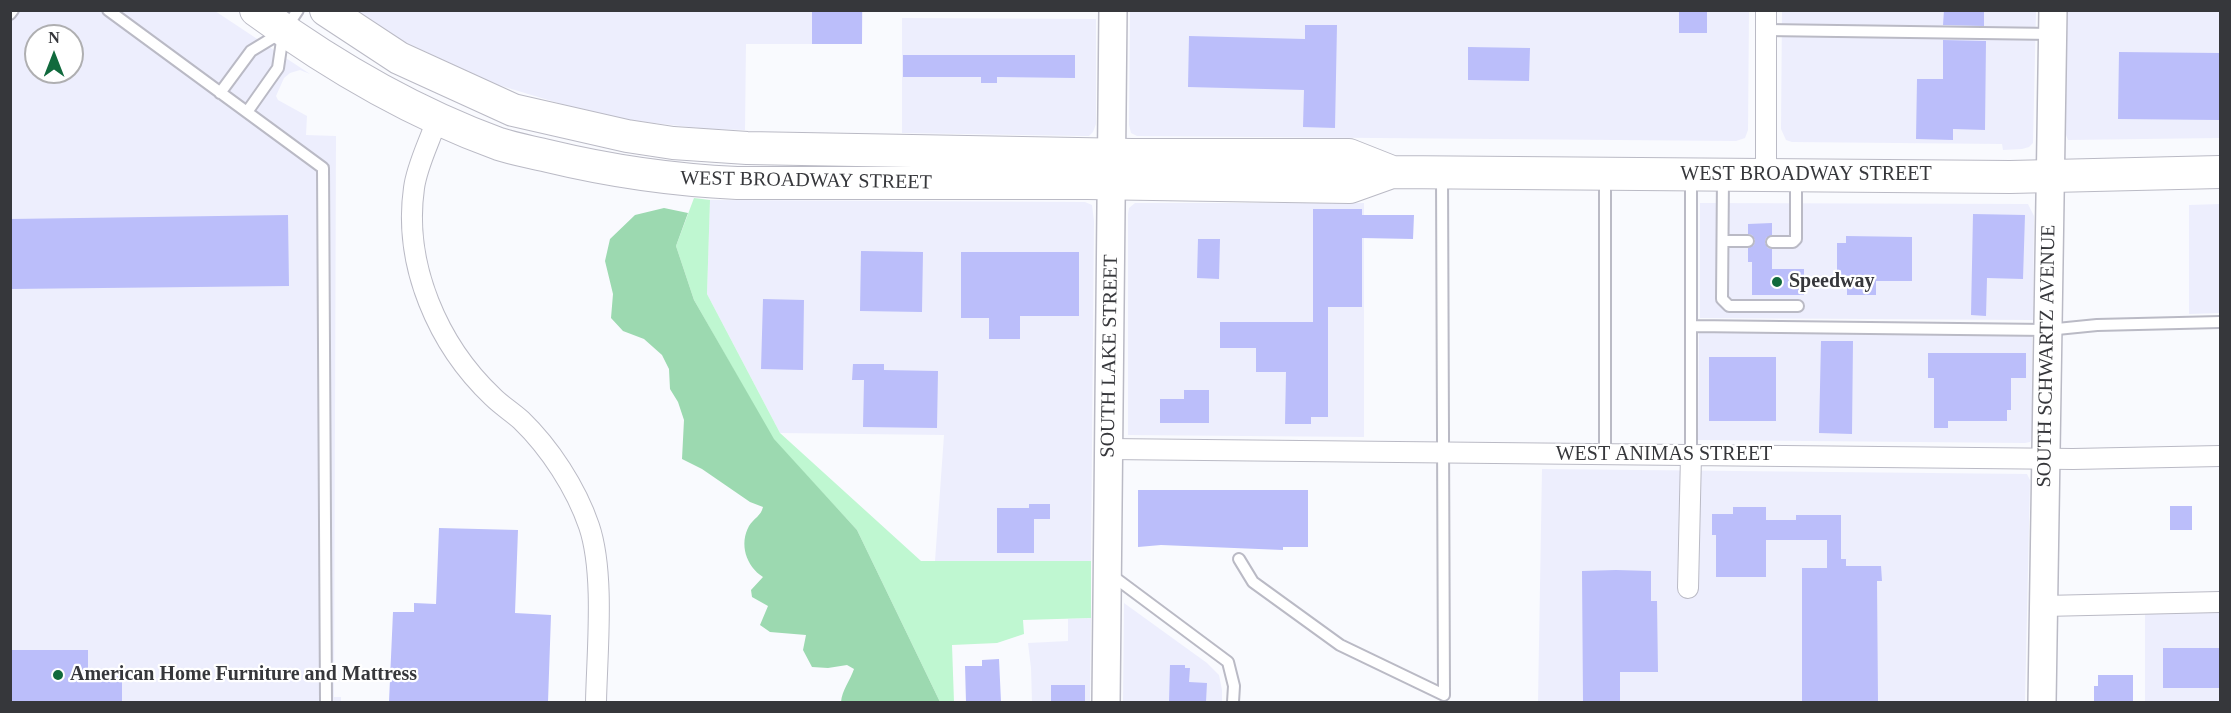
<!DOCTYPE html>
<style>
body{margin:0}
#map{position:relative;width:2231px;height:713px;overflow:hidden;background:#f9fafe;font-family:Georgia,serif}
canvas{display:block}
.frame{position:absolute;inset:0;border:12px solid #36373b;pointer-events:none}
.north{position:absolute;left:24px;top:24px;width:60px;height:60px;box-sizing:border-box;background:#fff;border:2px solid #afafb1;border-radius:50%;rotate:0deg;font-size:16px;font-weight:700;line-height:24px;text-align:center;color:#36373b}
.north::after{content:'';display:block;margin:auto;width:21px;height:27px;background:#116a3d;clip-path:polygon(50% 0,100% 100%,50% 72%,0 100%)}
</style>
<div id="map">
<canvas width="2231" height="713"></canvas>
<div class="frame"></div>
<div class="north">N</div>
</div>
<script>
const g = document.querySelector('canvas').getContext('2d');
g.lineJoin = 'round';
function paint(path, color) {
  g.fillStyle = color;
  g.fill(path, 'evenodd');
}
function stroke(path, color, width, dash) {
  g.strokeStyle = color;
  g.lineWidth = width;
  g.lineCap = dash ? 'butt' : 'round';
  g.setLineDash(dash || []);
  g.stroke(path);
}
function write(font, color, halo, rows, align = 'center') {
  g.font = font + ' Georgia,serif';
  g.lineWidth = 4.5;
  g.setLineDash([]);
  g.textBaseline = 'middle';
  g.strokeStyle = halo;
  g.fillStyle = color;
  for (const [text, x, y, turn = 0] of rows) {
    g.save();
    g.translate(x, y);
    g.rotate((+turn || 0) * Math.PI / 180);
    g.textAlign = isNaN(turn) ? turn : align;
    if (halo) g.strokeText(text, 0, 0);
    g.fillText(text, 0, 0);
    g.restore();
  }
}
paint(new Path2D(`
 M10,11H215L310,74L300,70L290,73L284,78L276,96L278,100L307,116L306,135L336,136L334,697H341V702H11ZM36,36H72V72H36Z
 M351,11H863L862,44H746L745,130L708,129L636,121L602,115L558,103L495,84L394,37Z
 M1130,11H1749L1748,130L1745,138L1736,141L1137,136L1131,133L1129,125Z
 M1782,11H2036L2033,143L2029,147L2022,149L2003,150L2002,144L1792,142L1786,140L1781,129Z
 M2065,11H2220V138L2068,140L2064,130Z
 M902,18L1096,19V124L1093,132L1089,136H1084L902,133Z
 M710,200L1085,202L1092,205L1094,221L1091,561H935L944,435L780,433L707,294Z
 M1135,203H1364V437L1128,435V214L1129,208Z
 M1700,203L2028,204L2034,216L2033,320L1700,318Z
 M2220,204V313L2189,314V205Z
 M1699,331L2032,336V438L2030,442L2025,443L1698,440Z
 M1542,469L2027,474L2030,480L2025,702H1538Z
 M1124,603L1207,663L1219,675L1222,690V702H1123Z
 M2220,611V702H2145V612Z
 M1091,618L1090,702H1032L1031,668L1028,643L1068,641V619Z`), '#edeefd');
paint(new Path2D(`
 M694,198L710,200L707,294L780,433L921,561H1091V618L1023,620L1024,634L997,643L952,645L954,702H940L857,530L773,439L694,300L676,246Z`), '#bff7d1');
paint(new Path2D(`
 M664,208L688,213L676,246L694,300L774,439L857,530L940,702H841C842,690 850,681 854,669L847,665L828,668L812,667L803,650L806,635L770,632L760,625L768,606L752,597L751,590L763,577C746,566 739,544 749,526C754,518 761,516 763,507L750,502L702,469L682,459L684,420L678,402L670,389L669,369L662,355L644,339L623,331L611,318L613,294L605,261L610,239L635,215Z`), '#9cd9b0');
paint(new Path2D(`
 M812,10H862V44H812Z
 M1679,10H1707V33H1679Z
 M1944,10H1984V26L1943,25Z
 M1305,25H1337L1335,128L1303,127L1304,90L1188,87L1189,36L1305,39Z
 M1943,40L1986,41L1985,130L1953,129V140L1916,139L1917,79H1943Z
 M1468,47L1530,48L1529,81L1468,80Z
 M2119,52L2220,53L2219,120L2118,119Z
 M903,55H1075V78L997,77V83H981V77H903Z
 M1313,209H1362V215H1414L1413,239L1362,238V307H1328V417H1311V424H1285L1286,372H1256V348H1220V322H1313Z
 M1973,214L2025,215L2023,279L1987,278L1986,316L1971,315Z
 M288,215L289,286L10,289V219Z
 M1772,223V235L1766,238L1765,243L1768,248L1772,249V269H1804V295H1752V262H1748V248L1754,245L1755,240L1752,235L1748,234V224Z
 M1846,236L1912,237V281H1876V295H1847V280H1837V243H1846Z
 M1198,239H1220L1219,279L1197,278Z
 M861,251L923,252L922,312L860,311Z
 M961,252H1079V316H1020V339H989V318H961Z
 M763,299L804,300L803,370L761,369Z
 M1821,341H1853L1852,434L1819,433Z
 M1928,353H2026V378H2011V410H2007V421H1948V428H1934V378H1928Z
 M1709,357H1776V421H1709Z
 M853,364H884V370L938,371L937,428L863,427L864,380H852Z
 M1184,390H1209V423H1160V399H1184Z
 M1138,490H1308V547H1283V550L1161,545L1138,547Z
 M1029,504H1050V519H1034V553H997V508H1029Z
 M2170,506H2192V530H2170Z
 M1733,507H1766V520H1796V515H1841V559H1846V566H1881L1882,581H1877L1878,702H1802V568H1827V540H1766V577H1716V535H1712V514H1733Z
 M439,528L518,530L515,613L551,615L548,702H389L393,612H414V603L436,604Z
 M1616,570L1651,571V601H1657L1658,672H1620V702H1583L1582,571Z
 M2163,648H2220V688H2163Z
 M10,650H88V675L122,676V702H10Z
 M999,659L1001,702H966L965,666H982V660Z
 M1170,665H1185V668H1190L1189,682L1207,683L1206,702H1169Z
 M2098,675H2133V702H2094V686H2098Z
 M1051,685H1085V702H1051Z`), '#bbbefa');
const lane = new Path2D(`
 M108,10L323,168L326,702
 M10,14L13,10
 M1766,30L2053,34
 M220,93L251,51L284,31L298,10
 M247,112L278,68L283,34
 M1605,176V455
 M1723,177L1722,299L1729,306H1798
 M1723,241H1748
 M1772,242H1793L1796,239V178
 M1692,326L2047,330L2097,325L2220,322
 M1691,455V177
 M1239,559L1253,582L1340,645L1444,695L1442,176
 M1110,574L1228,662L1234,686L1233,702`);
const street = new Path2D(`
 M1766,10V174
 M437,119C430,141 417,165 414,188C403,265 438,345 493,397C501,405 512,412 521,420C550,448 576,488 589,526C605,573 597,652 596,702
 M1108,449L2073,459L2220,456
 M1688,588L1691,455
 M2044,606L2220,602`);
const secondary = new Path2D(`
 M1106,702L1113,10
 M2042,702L2053,10`);
const primary = new Path2D(`
 M256,10C331,65 411,112 499,144C514,149 532,152 548,156C610,171 672,180 737,183H1087L1350,187L1392,172L2010,177L2220,172
 M326,10L399,58L513,110L627,136L673,143L747,148L1132,155H1349L1392,172`);
stroke(lane, '#babac5', 14);
stroke(street, '#babac5', 22);
stroke(secondary, '#babac5', 30);
stroke(primary, '#babac5', 34);
stroke(lane, '#fff', 10);
stroke(street, '#fff', 20);
stroke(secondary, '#fff', 27);
stroke(primary, '#fff', 32);
for (const [x, y, r, color] of [
 [1777,282,6,"#116a3d"],
 [58,675,6,"#116a3d"]
]) {
  const dot = new Path2D();
  dot.arc(x, y, r, 0, 2 * Math.PI);
  g.fillStyle = color;
  g.fill(dot);
  stroke(dot, '#fff', 2);
}
write('20px', '#36373b', '#fff', [
 ["WEST BROADWAY STREET",1806,175],
 ["WEST BROADWAY STREET",806,181,1],
 ["SOUTH LAKE STREET",1110,356,-89],
 ["SOUTH SCHWARTZ AVENUE",2047,356,-89],
 ["WEST ANIMAS STREET",1664,455]
]);
write('bold 20px', '#36373b', '#fff', [
 ["Speedway",1789,282],
 ["American Home Furniture and Mattress",70,675]
], 'left');
</script>
